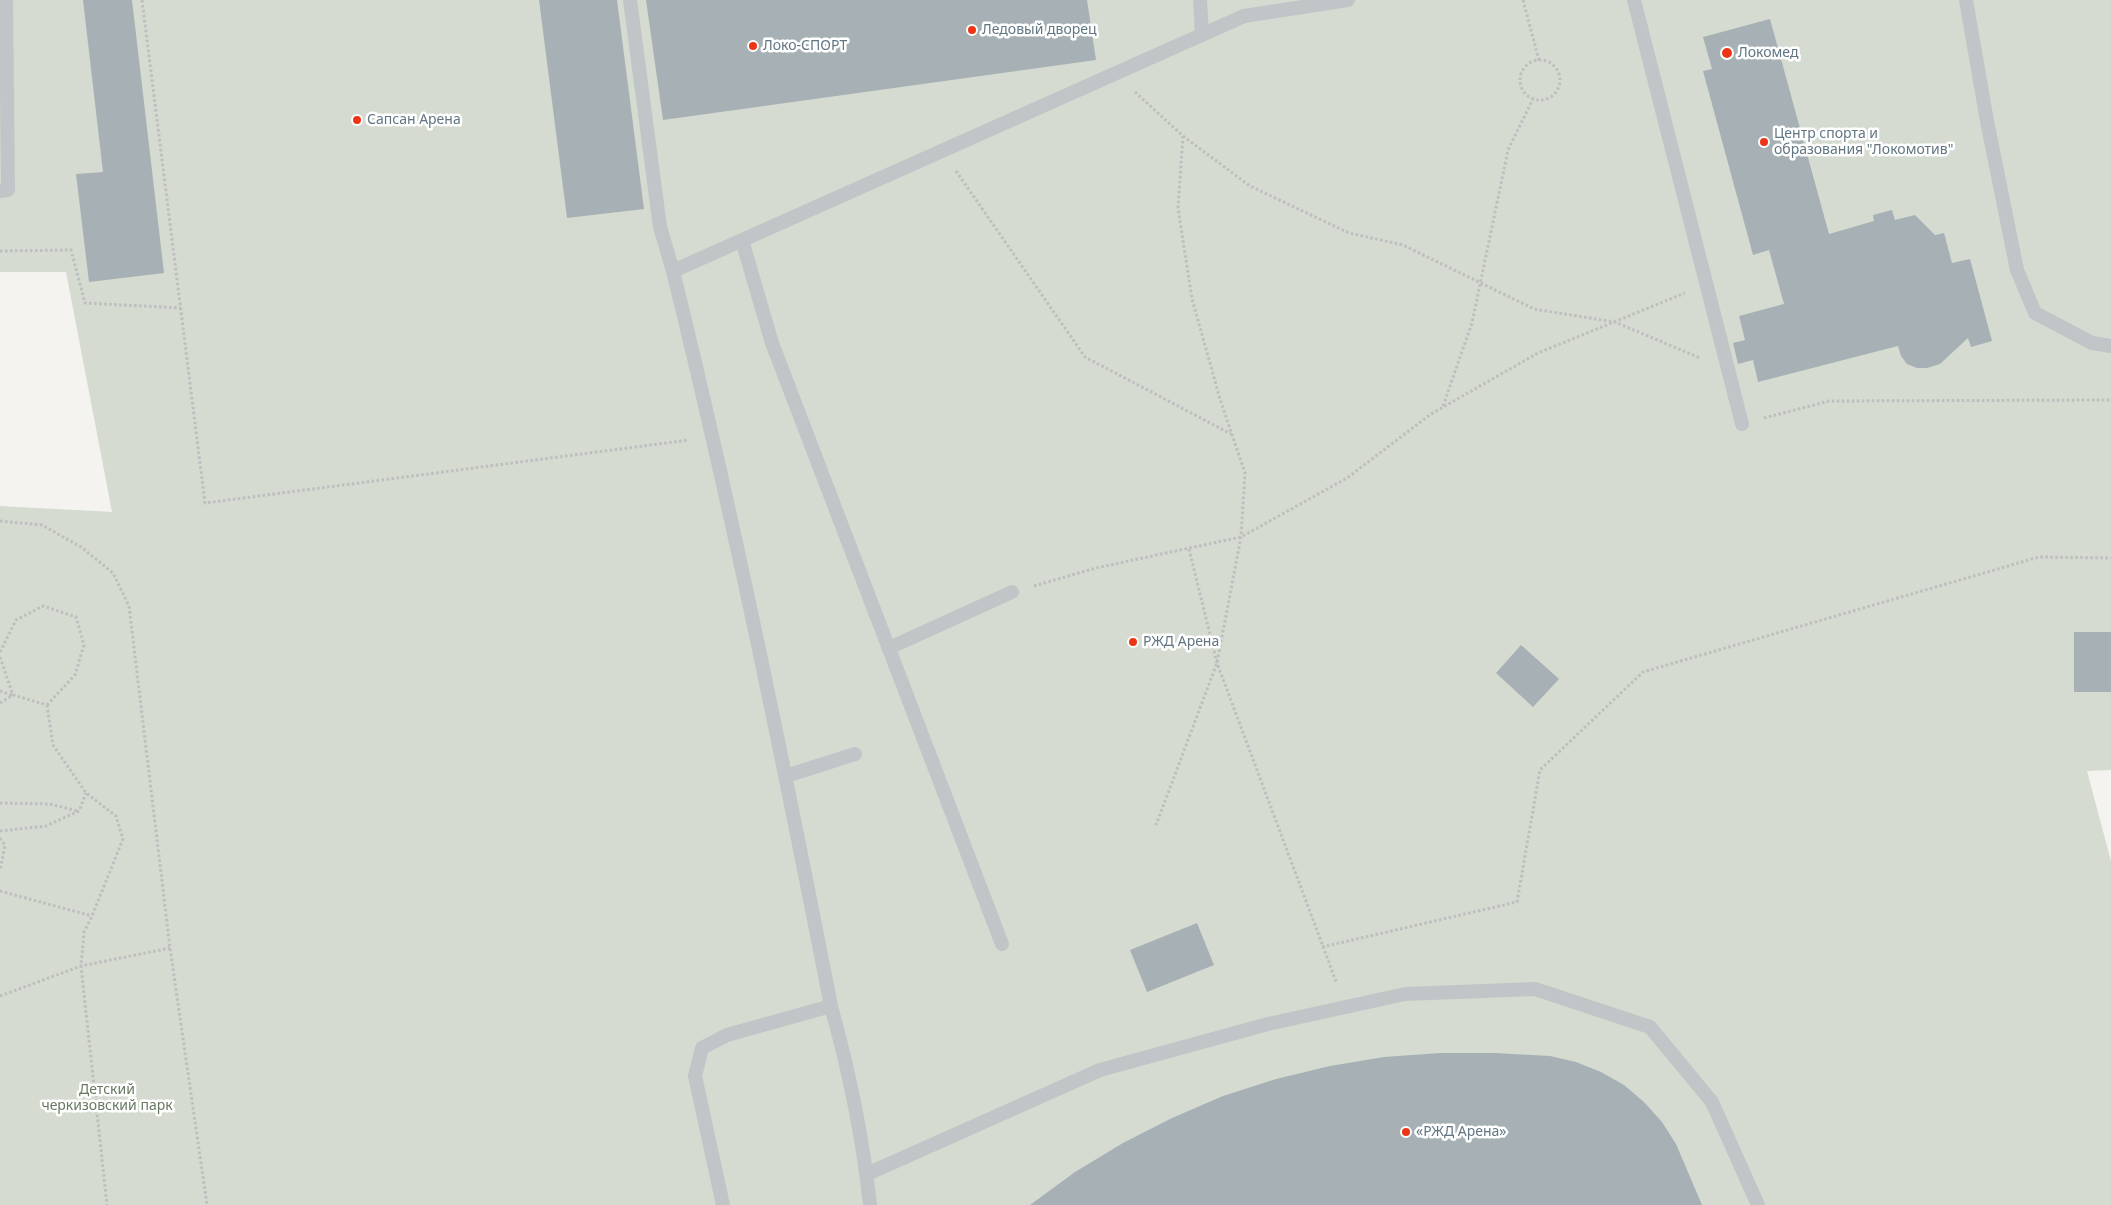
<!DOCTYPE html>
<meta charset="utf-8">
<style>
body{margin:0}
canvas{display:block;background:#f4f3ef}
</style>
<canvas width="2111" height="1205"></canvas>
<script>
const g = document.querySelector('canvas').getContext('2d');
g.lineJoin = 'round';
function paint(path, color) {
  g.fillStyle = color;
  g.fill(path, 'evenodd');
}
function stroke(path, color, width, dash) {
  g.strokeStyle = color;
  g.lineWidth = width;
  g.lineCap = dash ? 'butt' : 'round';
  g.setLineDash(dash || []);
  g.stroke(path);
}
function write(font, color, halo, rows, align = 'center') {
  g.font = font + ' "Noto Sans",sans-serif';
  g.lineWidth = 5;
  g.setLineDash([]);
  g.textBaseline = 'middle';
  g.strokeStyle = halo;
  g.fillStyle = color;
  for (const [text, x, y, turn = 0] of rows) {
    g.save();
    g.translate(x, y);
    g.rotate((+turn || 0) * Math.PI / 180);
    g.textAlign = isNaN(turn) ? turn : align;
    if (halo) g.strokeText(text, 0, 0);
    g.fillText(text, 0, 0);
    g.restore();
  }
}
paint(new Path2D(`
 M0,0H2111V770L2087,771L2111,861V1205H0V506L112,512L66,272H0Z`), '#d5dbd0');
paint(new Path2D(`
 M83,0H132L164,273L89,282L76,174L103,172Z
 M539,0H617L644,209L567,218Z
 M646,0H1087L1096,60L663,120Z
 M1770,19L1829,234L1874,221L1873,215L1892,210L1895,220L1915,215L1935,235L1944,233L1952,263L1970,259L1992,341L1971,347L1968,338L1940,364L1927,368H1917L1907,364L1901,356L1898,346L1758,382L1753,360L1738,364L1733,343L1745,340L1739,316L1784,304L1769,250L1753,255L1703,71L1712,69L1703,37Z
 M2074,632H2111V692H2074Z
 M1521,645L1559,679L1533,707L1496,673Z
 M1197,923L1214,965L1147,992L1130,950Z
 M1440,1053H1495L1550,1056L1576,1062L1601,1072L1624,1085L1644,1102L1662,1122L1676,1144L1702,1205H1030L1075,1172L1123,1143L1172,1118L1223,1096L1276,1079L1330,1066L1384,1057Z`), '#a7b1b5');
stroke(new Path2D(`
 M142,0L205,503L689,440
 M1523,0L1539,60
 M1520 80a20 20 0 1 1 40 0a20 20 0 1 1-40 0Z
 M1135,92L1183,136L1178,208L1192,299L1220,399L1245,473L1241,537L1217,663L1156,825
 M1183,136L1250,186L1349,233L1403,245L1534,309L1615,322L1700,358
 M956,171L1085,357L1231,434
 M0,251L71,250L85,303L181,308
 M1443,406L1472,323L1508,150L1533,99
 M1764,418L1829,401L2111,400
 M0,521L42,525L81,547L113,573L129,606L170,948L207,1205
 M1189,549L1217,663L1337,984
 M1034,586L1096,568L1241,537L1347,478L1431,414L1538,353L1685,293
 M0,652L16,620L43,606L76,617L84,645L75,675L47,705
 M0,657L13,695L47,705
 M0,691L12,695
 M0,703L13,695
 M47,705L53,745L86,793L116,816L123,839L92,916L84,932L81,966L107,1205
 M0,803L49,804L78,811
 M0,831L46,826L79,811L86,793
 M0,838L5,845L0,871
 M0,891L92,916
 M1322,947L1517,902L1540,770L1643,672L2039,557L2111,558
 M0,996L81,966L170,948`), '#bcbec0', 3, [2.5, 2.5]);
stroke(new Path2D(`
 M630,0L660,227L673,271
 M1200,0L1202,35
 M1634,0L1742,424
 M1966,0L1987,121L2017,270L2035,313L2092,343L2111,346
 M0,191L8,190L6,0
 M742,240L772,343L1002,944
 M889,648L1012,592
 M786,776L855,754
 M867,1174L1100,1070L1268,1024L1405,994L1535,989L1650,1027L1712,1102L1758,1205
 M723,1205L695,1076L702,1048L727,1035L831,1006
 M870,1205C863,1139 849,1071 831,1006C783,760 733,515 673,271L1244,16L1348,0`), '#c0c5c7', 14);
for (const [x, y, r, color] of [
 [972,30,5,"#ed3516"],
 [753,46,5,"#ed3516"],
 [1727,53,6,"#ed3516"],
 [357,120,5,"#ed3516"],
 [1764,142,5,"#ed3516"],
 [1133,642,5,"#ed3516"],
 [1406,1132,5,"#ed3516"]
]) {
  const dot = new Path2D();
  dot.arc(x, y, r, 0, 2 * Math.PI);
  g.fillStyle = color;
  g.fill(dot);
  stroke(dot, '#fff', 2);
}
write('14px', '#617682', '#fff', [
 ["Ледовый дворец",982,30],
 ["Локо-СПОРТ",763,46],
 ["Локомед",1738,53],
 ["Сапсан Арена",367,120],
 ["Центр спорта и",1774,134],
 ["образования \"Локомотив\"",1774,150],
 ["РЖД Арена",1143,642],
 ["«РЖД Арена»",1416,1132]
], 'left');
write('14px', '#677960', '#fff', [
 ["Детский",107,1090],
 ["черкизовский парк",107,1106]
]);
</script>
